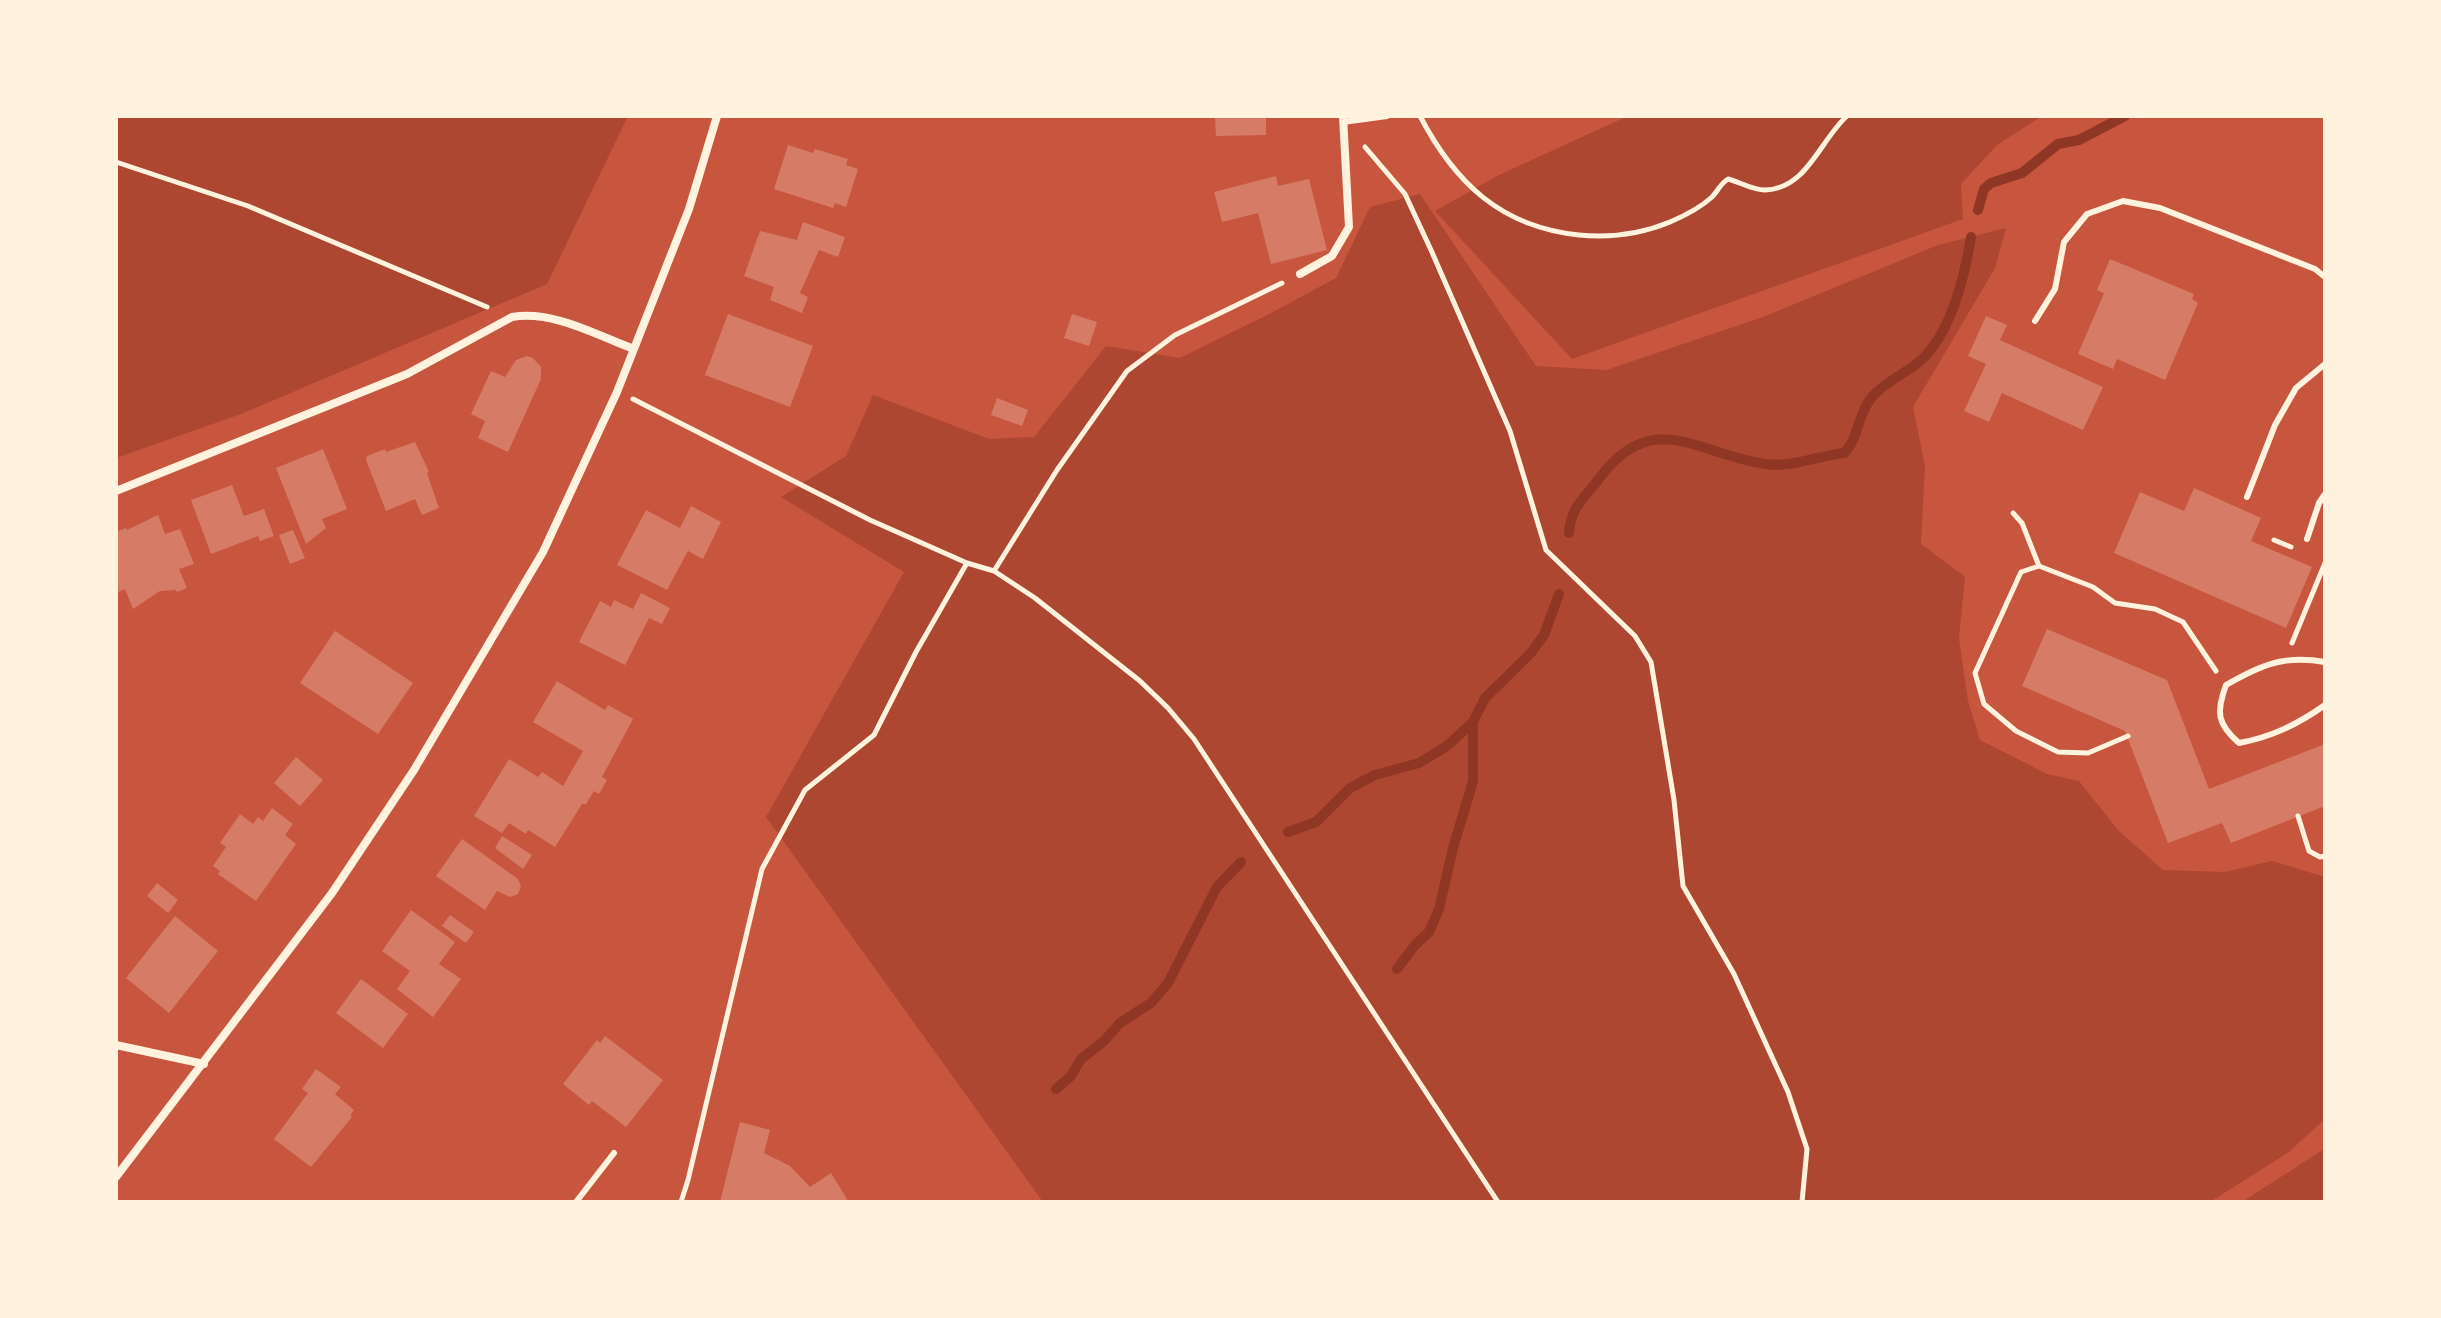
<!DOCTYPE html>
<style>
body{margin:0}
#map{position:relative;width:2441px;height:1318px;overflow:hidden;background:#c8553d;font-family:Georgia,serif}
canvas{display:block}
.frame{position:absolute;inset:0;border:118px solid #fff3e0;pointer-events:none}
</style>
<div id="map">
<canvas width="2441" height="1318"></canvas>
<div class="frame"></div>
</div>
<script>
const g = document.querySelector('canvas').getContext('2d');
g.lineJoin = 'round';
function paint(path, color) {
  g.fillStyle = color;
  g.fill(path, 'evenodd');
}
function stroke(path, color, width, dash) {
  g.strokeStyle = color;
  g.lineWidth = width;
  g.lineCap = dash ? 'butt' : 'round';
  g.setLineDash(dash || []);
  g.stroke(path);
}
paint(new Path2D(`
 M116,116H628L547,284L241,414L116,458Z
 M1628,116H2042L1997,145L1961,184L1963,219L1572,359L1435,211L1499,175Z
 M1420,194L1536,366L1606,370L1763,317L1938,245L2006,228L1995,268L1913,407L1925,466L1921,544L1965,577L1959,638L1968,701L1980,740L2047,774L2079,781L2118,830L2163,870L2225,872L2272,861L2325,877V1119L2289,1152L2210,1202H1043L766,817L904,572L781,497L846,456L873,395L989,439L1034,437L1106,346L1180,358L1273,312L1336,278L1370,207Z
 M2325,1148V1202H2242L2321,1151Z`), '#ae4732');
stroke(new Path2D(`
 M1978,210L1984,189L1991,183L2022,173L2058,144L2079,140L2125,116
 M1569,533C1571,507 1583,500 1598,480C1653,405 1698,455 1765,464C1792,468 1817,456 1844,453C1858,440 1858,414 1871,398C1884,382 1905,374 1920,361C1951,334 1965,275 1971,237
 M1288,832L1316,822L1350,788L1375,775L1419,763L1447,746L1473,722L1485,698L1530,654L1544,635L1559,594
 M1397,969L1415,945L1429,932L1439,909L1453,848L1473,781V722
 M1056,1089L1071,1076L1081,1059L1104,1041L1120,1023L1151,1003L1168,983L1217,887L1241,862`), '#8f3625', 10);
paint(new Path2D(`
 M1215,116H1266V135L1216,136Z
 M788,145L813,153L815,149L848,159L846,165L858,169L846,207L835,203L833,208L774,189Z
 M1276,176L1278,186L1309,179L1327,250L1271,264L1258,213L1222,222L1214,192Z
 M803,222L845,237L838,257L819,250L800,293L808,297L802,313L770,300L774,287L744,276L760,231L797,240Z
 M2110,259L2194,294L2192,299L2198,303L2165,380L2117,359L2113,369L2078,354L2104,293L2097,290Z
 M728,314L813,346L790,407L705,375Z
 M1072,314L1097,322L1089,346L1064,338Z
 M1986,316L2007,325L2000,340L2103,387L2083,430L2002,393L1989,422L1964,411L1986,364L1968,356Z
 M527,356L533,358L541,367V379L508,452L478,438L485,421L471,414L491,371L505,377L516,360Z
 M997,398L1028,410L1022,426L991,415Z
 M415,442L429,472L427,473L439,508L422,515L415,499L386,511L366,460L367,456L385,449L386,452Z
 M323,449L347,509L322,519L326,528L306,544L276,468Z
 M232,485L244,516L264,509L274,536L260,541L258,536L211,554L191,500Z
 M2194,488L2261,518L2251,541L2312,567L2286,628L2114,553L2140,492L2184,511Z
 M691,506L721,522L703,559L688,551L667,590L617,565L646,510L680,528Z
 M158,515L165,534L180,529L194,564L179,569L187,588L177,592L176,590L160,591L133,609L125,589L116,593V532L126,528L127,530Z
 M293,530L305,558L290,564L279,535Z
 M641,593L670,608L662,624L649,618L625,665L579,642L600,601L611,607L614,600L633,609Z
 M2047,629L2167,680L2209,789L2325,744V806L2231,843L2222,823L2168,843L2125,731L2022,686Z
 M335,631L413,683L378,734L300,683Z
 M557,681L605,710L608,705L633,719L602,777L607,780L599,794L594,791L586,804H582L555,847L528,830L526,834L509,823L502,833L474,816L509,759L538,777L542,772L563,786L583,751L533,722Z
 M296,757L323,780L300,806L274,783Z
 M272,808L293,824L285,835L296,844L256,901L218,874L220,871L213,866L226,847L220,843L240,814L253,824L258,817L263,821Z
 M502,836L532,855L523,869L495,848Z
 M462,839L518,879L521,886L518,894L510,897L497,891L485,910L436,876Z
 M157,883L178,900L168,913L147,896Z
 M411,910L455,942L439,964L461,979L433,1017L397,989L410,971L382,951Z
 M450,915L474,932L466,943L442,926Z
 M175,916L218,951L169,1013L126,978Z
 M361,979L408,1014L383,1048L336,1013Z
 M605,1036L663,1080L626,1127L592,1101L589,1105L563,1084L597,1040L600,1043Z
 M316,1069L341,1087L335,1094L354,1110L350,1116L352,1117L311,1167L274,1139L308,1093L302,1089Z
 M740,1122L770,1130L764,1153L790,1166L810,1187L831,1173L847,1199L842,1202H720Z`), '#d67c66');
stroke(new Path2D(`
 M1420,116C1455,183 1501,227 1579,235C1610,238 1641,234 1670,222C1684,216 1700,208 1712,197C1718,191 1720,184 1728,179C1740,182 1752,190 1765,190C1807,189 1820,140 1847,116
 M1365,147L1405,194L1431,250L1510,431L1546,550L1635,636L1651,662L1674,800L1683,886L1734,974L1788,1092L1807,1149L1802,1202
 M116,162L248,206L487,307
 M633,399L870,520L967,563L994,571L1035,598L1140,681L1168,708L1194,739L1498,1202
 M2013,513L2022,523L2039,566
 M2274,540L2291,547
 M994,571L1057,470L1127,371L1175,335L1282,283
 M2292,643L2325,563
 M2128,736L2088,753L2058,752L2016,731L1984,704L1975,673L2021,572L2039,566L2093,587L2115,603L2155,609L2183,622L2216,671
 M2298,816L2309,851L2320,857L2325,856
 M681,1202L688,1180L762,869L805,790L874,735L916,652L967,563`), '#fff3e0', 5);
stroke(new Path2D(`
 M1343,122L1387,116
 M2035,321L2055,289L2064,242L2087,214L2123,201L2160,208L2315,269L2325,277
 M2247,497L2275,425L2296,388L2325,364
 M2307,539L2319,503L2325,494
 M2325,662C2283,655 2261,665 2226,685C2216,712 2217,724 2239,743C2272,737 2298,724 2325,705
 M576,1202L614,1153`), '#fff3e0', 6);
stroke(new Path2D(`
 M1300,274L1332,256L1349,227L1343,116
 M116,491L407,374L512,317C553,310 596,335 634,349
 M116,1045L204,1064
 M116,1177L332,893L414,770L543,552L617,392L689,209L717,116`), '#fff3e0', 8);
</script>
